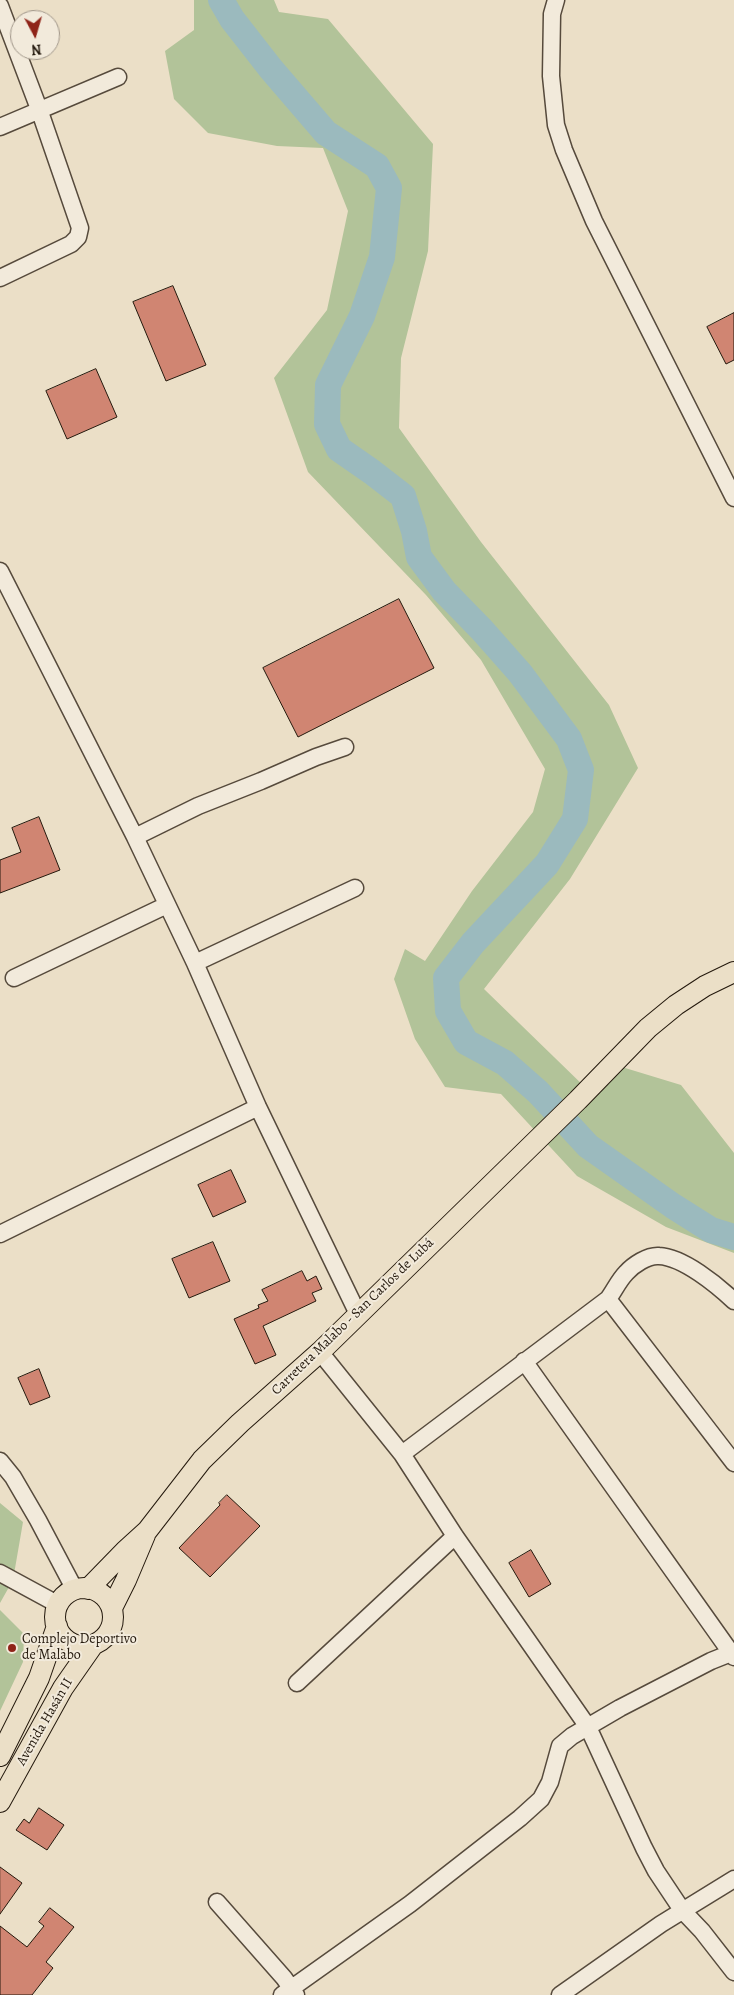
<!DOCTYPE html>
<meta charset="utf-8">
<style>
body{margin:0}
#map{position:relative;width:734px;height:1995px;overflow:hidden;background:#ebdfc7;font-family:Alegreya,serif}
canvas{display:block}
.north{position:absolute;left:10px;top:10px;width:50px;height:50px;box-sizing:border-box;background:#f2eadb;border:1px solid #a09689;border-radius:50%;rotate:174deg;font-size:14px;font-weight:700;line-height:20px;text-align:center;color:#24190d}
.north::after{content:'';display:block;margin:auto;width:18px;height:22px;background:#8f2418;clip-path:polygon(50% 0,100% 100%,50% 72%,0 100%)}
</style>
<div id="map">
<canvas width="734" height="1995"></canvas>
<div class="north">N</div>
</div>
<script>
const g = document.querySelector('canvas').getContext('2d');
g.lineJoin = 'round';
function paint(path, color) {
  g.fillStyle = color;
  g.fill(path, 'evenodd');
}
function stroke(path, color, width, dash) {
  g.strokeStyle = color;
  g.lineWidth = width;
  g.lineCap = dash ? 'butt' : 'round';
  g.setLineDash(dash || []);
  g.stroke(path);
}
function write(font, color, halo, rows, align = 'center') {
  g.font = font + ' Alegreya,serif';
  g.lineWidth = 4;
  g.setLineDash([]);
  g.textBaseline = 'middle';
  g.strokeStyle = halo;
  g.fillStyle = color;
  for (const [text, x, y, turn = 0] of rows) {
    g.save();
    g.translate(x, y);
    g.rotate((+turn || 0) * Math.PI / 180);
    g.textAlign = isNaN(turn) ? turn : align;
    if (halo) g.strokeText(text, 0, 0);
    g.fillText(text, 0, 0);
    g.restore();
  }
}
paint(new Path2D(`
 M194,0H274L279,12L328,19L433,144L428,251L401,358L399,428L481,542L609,705L638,768L570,879L484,989L589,1091L612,1064L681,1085L734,1153V1253L666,1227L577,1176L501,1094L445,1087L415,1039L394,979L405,949L425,961L472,891L533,812L545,769L481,660L426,595L308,472L274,378L327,310L348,211L323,148L277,146L208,133L174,99L165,51L194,30Z
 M0,1503L23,1522L13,1580L0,1603Z
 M0,1610L24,1634L23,1662L0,1711Z`), '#b2c399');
stroke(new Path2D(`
 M221,0L232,19L271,69L326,133L377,166L389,188L382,257L362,316L328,385L327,424L339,449L372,472L403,496L414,531L419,557L444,591L482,630L520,673L569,739L581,770L575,819L547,864L473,943L446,978L448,1011L466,1042L505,1063L538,1092L588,1146L673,1206L711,1230L734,1237`), '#9bbabe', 26);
const building = new Path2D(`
 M173,286L206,365L166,381L133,302Z
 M734,313V360L726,364L707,327Z
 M96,369L117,417L67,439L46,391Z
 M399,599L434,668L298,737L263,668Z
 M39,817L60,870L0,893V860L21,852L12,828Z
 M231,1170L246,1202L213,1217L198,1185Z
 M213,1242L230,1281L189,1298L172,1259Z
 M302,1271L307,1281L316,1276L322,1289L312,1293L316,1301L263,1326L276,1355L255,1364L234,1319L259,1308L258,1305L268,1301L262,1290Z
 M39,1369L50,1397L30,1405L18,1378Z
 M227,1495L260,1526L210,1577L179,1548L220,1505L219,1503Z
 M531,1550L551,1584L529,1597L509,1563Z
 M39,1808L64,1825L47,1850L16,1830L24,1819L29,1823Z
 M0,1867L22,1883L0,1914Z
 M50,1908L74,1927L46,1962L53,1968L32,1995H0V1926L27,1947L44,1926L39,1922Z`);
paint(building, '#d08572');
stroke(building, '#24190d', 1);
const minor = new Path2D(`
 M556,0L552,14L551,76L556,125L564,150L594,221L734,498
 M0,6L39,109L80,228L78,237L71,244L0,278
 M0,127L118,77
 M0,571L135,837L195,963L258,1107L358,1314
 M135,837L198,806L261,781L316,757L345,747
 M195,963L355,888
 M14,978L167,905
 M0,1234L258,1107
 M608,1299L734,1463
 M320,1352L402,1454L455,1536L588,1727L644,1848L656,1871L682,1910L702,1931L734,1972
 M524,1361L734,1657
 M402,1454L608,1299C614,1291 619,1280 626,1273C633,1265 648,1255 659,1256C683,1257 717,1285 734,1301
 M0,1461L13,1477L38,1520L75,1590
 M0,1573L59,1605
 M297,1683L455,1536
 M217,1902L284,1978L296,1995
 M282,1995L410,1904L520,1818L541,1799L550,1782L560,1746L572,1736L620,1708L711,1661L731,1653
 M560,1995L661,1924L734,1879`);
const major = new Path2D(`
 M55 1617a29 29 0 1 1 58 0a29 29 0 1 1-58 0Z
 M88,1589L125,1551L147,1531L202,1460L240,1423L320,1352L578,1100L648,1028L676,1005L705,986L734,972
 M112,1608L126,1580L145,1535
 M0,1756L39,1678L57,1626
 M0,1802L63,1688L93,1645`);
stroke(minor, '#564a3c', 19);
stroke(major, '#24190d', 22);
stroke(minor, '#f2eadb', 16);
stroke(major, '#ebdfc7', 20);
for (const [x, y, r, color] of [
 [12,1648,5,"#8f2418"]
]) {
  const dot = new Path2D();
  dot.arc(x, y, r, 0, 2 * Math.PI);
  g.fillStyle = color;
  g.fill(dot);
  stroke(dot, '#f2eadb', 2);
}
write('14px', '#24190d', '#f2eadb', [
 ["Carretera Malabo - San Carlos de Lubá",353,1317,-44],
 ["Avenida Hasán II",45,1722,-60]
]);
write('14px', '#24190d', '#f2eadb', [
 ["Complejo Deportivo",22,1640],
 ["de Malabo",22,1656]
], 'left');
</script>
